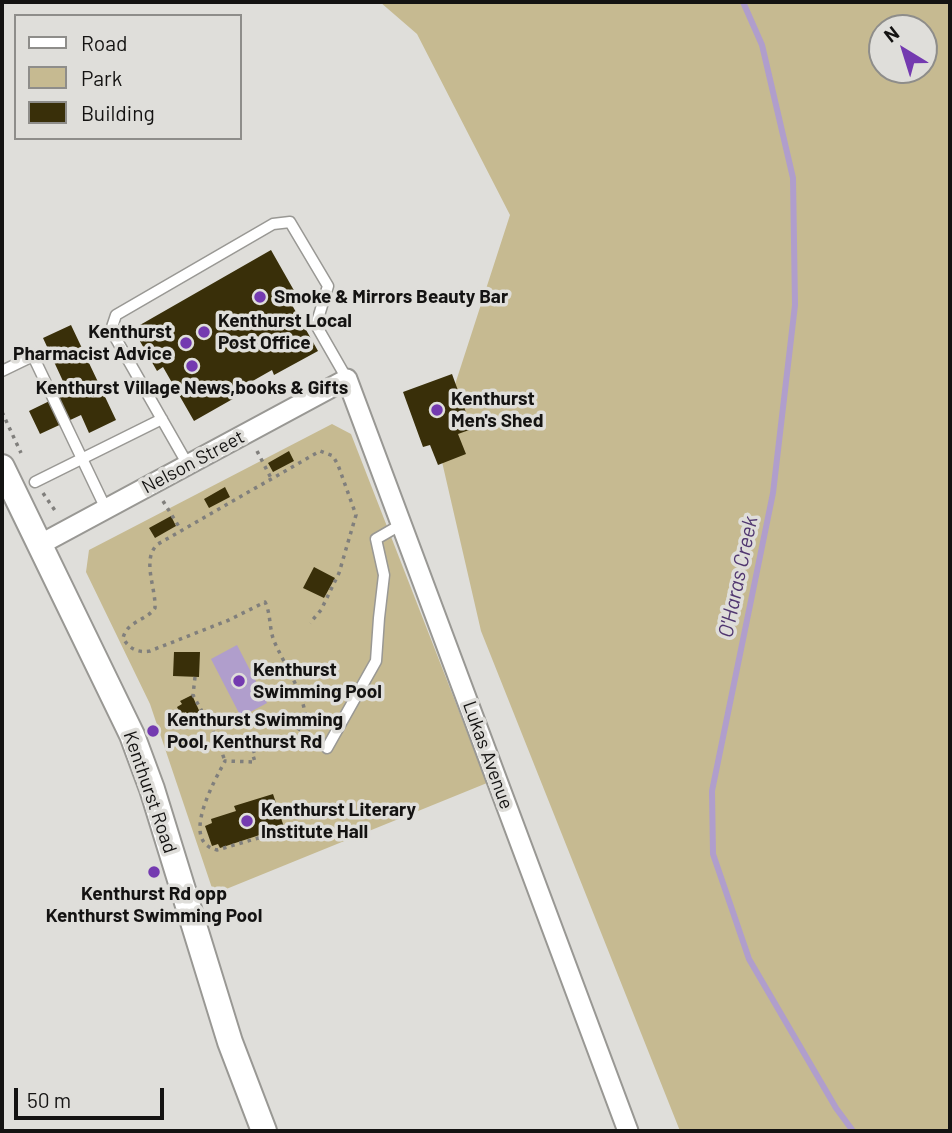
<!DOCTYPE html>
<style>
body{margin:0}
#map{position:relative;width:952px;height:1133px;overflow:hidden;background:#dfdeda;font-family:Barlow,sans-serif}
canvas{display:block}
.frame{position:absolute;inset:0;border:4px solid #141312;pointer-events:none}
.legend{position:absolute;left:14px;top:14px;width:228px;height:126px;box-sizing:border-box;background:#dfdeda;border:2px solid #8e8d8a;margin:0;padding:9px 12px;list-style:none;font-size:21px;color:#141312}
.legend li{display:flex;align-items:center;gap:14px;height:35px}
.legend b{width:35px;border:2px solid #8e8d8a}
.north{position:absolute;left:868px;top:14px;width:70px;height:70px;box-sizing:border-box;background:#dfdeda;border:2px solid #8e8d8a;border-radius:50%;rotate:322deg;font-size:19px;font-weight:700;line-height:28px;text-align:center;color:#141312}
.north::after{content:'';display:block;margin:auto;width:24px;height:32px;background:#743ab0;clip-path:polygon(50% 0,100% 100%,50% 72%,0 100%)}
.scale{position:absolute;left:14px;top:1088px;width:150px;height:32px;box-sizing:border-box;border:4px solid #141312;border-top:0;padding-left:9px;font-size:21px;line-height:24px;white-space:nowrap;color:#141312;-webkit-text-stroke:5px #dfdeda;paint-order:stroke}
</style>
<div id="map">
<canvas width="952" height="1133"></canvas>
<div class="frame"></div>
<ul class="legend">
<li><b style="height:9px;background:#fff"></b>Road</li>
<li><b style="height:19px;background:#c6ba91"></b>Park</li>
<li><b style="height:19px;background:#392f09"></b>Building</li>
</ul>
<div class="north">N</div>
<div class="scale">50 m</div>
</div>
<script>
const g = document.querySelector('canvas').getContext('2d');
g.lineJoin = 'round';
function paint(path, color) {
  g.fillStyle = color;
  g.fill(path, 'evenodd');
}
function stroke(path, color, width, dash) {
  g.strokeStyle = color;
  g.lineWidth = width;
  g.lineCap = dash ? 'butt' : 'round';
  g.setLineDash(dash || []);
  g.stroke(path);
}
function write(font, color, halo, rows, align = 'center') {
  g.font = font + ' Barlow,sans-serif';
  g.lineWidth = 7;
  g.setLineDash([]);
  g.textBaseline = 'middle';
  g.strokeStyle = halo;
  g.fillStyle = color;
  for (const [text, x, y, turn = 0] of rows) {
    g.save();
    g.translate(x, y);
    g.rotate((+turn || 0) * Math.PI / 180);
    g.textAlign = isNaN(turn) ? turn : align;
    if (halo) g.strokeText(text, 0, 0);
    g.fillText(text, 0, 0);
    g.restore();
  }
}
paint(new Path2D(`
 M380,2H950V1131H680L481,631L437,440L510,215L417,34ZM882,28H924V70H882Z
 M332,424L351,434L487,783L214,894L150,704L86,572L89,550Z`), '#c6ba91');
paint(new Path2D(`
 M237,645L267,703L241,717L211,659Z`), '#b09ecc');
stroke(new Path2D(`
 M743,2L762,45L793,178L795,305L773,493L712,791L713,854L749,959L836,1108L853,1131`), '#b09ecc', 6);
paint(new Path2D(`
 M271,250L296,294L288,298L318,351L274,375L272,370L235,391L238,396L194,421L163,367L157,371L133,329Z
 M71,325L116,420L89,433L81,415L40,434L29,411L68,392L43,338Z
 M452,374L472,429L458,434L466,454L438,465L430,445L423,447L403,392Z
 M289,451L294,461L273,472L268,463Z
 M225,487L230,497L209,508L204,499Z
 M171,516L176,526L155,538L149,528Z
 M314,567L335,578L324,598L303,588Z
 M174,652H200L199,677L173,676Z
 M192,695L203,719L192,724L186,712L181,715L177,707L182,704L180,701Z
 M273,794L284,827L220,848L218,844L212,846L205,826L212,823L211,819L236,811L234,806Z`), '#392f09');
const service = new Path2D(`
 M2,371L33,356L106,509
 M188,465L111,330L116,315L273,224L290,222L328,286L316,325L347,379
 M35,482L162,419
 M327,748L376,661L379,618L384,575L376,539L402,524`);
const minor = new Path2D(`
 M39,545L347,379L628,1131`);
const tertiary = new Path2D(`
 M2,467L132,735L152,789L230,1042L264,1131`);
stroke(service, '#999894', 13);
stroke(minor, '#999894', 23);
stroke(tertiary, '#999894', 28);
stroke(new Path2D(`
 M2,412L21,453
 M257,451L272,480
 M43,493L56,512
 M163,501L181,530
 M195,677L193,695L217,739L225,761
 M284,835L272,834L217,850C179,842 215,780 225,761L255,762L252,752L297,732L306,719C303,691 285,666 274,641C269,628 271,614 265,602L229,620L150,651C138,653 129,649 123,638C127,621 146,621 155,608C156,587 141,559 158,544L320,451L333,456L338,465L356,515L339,573L321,610L310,623`), '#807f7c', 3.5, [3.5, 5]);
stroke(service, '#fff', 10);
stroke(minor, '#fff', 19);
stroke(tertiary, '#fff', 24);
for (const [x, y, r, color] of [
 [260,297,7,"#743ab0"],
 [204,332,7,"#743ab0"],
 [186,343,7,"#743ab0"],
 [192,366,7,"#743ab0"],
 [437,410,7,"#743ab0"],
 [239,681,7,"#743ab0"],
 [153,731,7,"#743ab0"],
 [247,821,7,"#743ab0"],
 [154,872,7,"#743ab0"]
]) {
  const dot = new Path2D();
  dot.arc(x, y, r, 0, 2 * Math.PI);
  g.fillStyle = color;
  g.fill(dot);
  stroke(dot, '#dfdeda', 2.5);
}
write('bold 19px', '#141312', '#dfdeda', [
 ["Smoke & Mirrors Beauty Bar",274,297],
 ["Kenthurst Local",218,321],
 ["Post Office",218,343],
 ["Kenthurst",172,332,"right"],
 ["Pharmacist Advice",172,354,"right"],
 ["Kenthurst Village News,books & Gifts",192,388,"center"],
 ["Kenthurst",451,399],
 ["Men's Shed",451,421],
 ["Kenthurst",253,670],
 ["Swimming Pool",253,692],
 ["Kenthurst Swimming",167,720],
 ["Pool, Kenthurst Rd",167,742],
 ["Kenthurst Literary",261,810],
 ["Institute Hall",261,832],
 ["Kenthurst Rd opp",154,894,"center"],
 ["Kenthurst Swimming Pool",154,916,"center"]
], 'left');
write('19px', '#141312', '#dfdeda', [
 ["Nelson Street",193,462,-28],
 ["Lukas Avenue",488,755,70],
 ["Kenthurst Road",150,792,71]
]);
write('italic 21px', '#503670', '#dfdeda', [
 ["O'Haras Creek",738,577,-78]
]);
</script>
